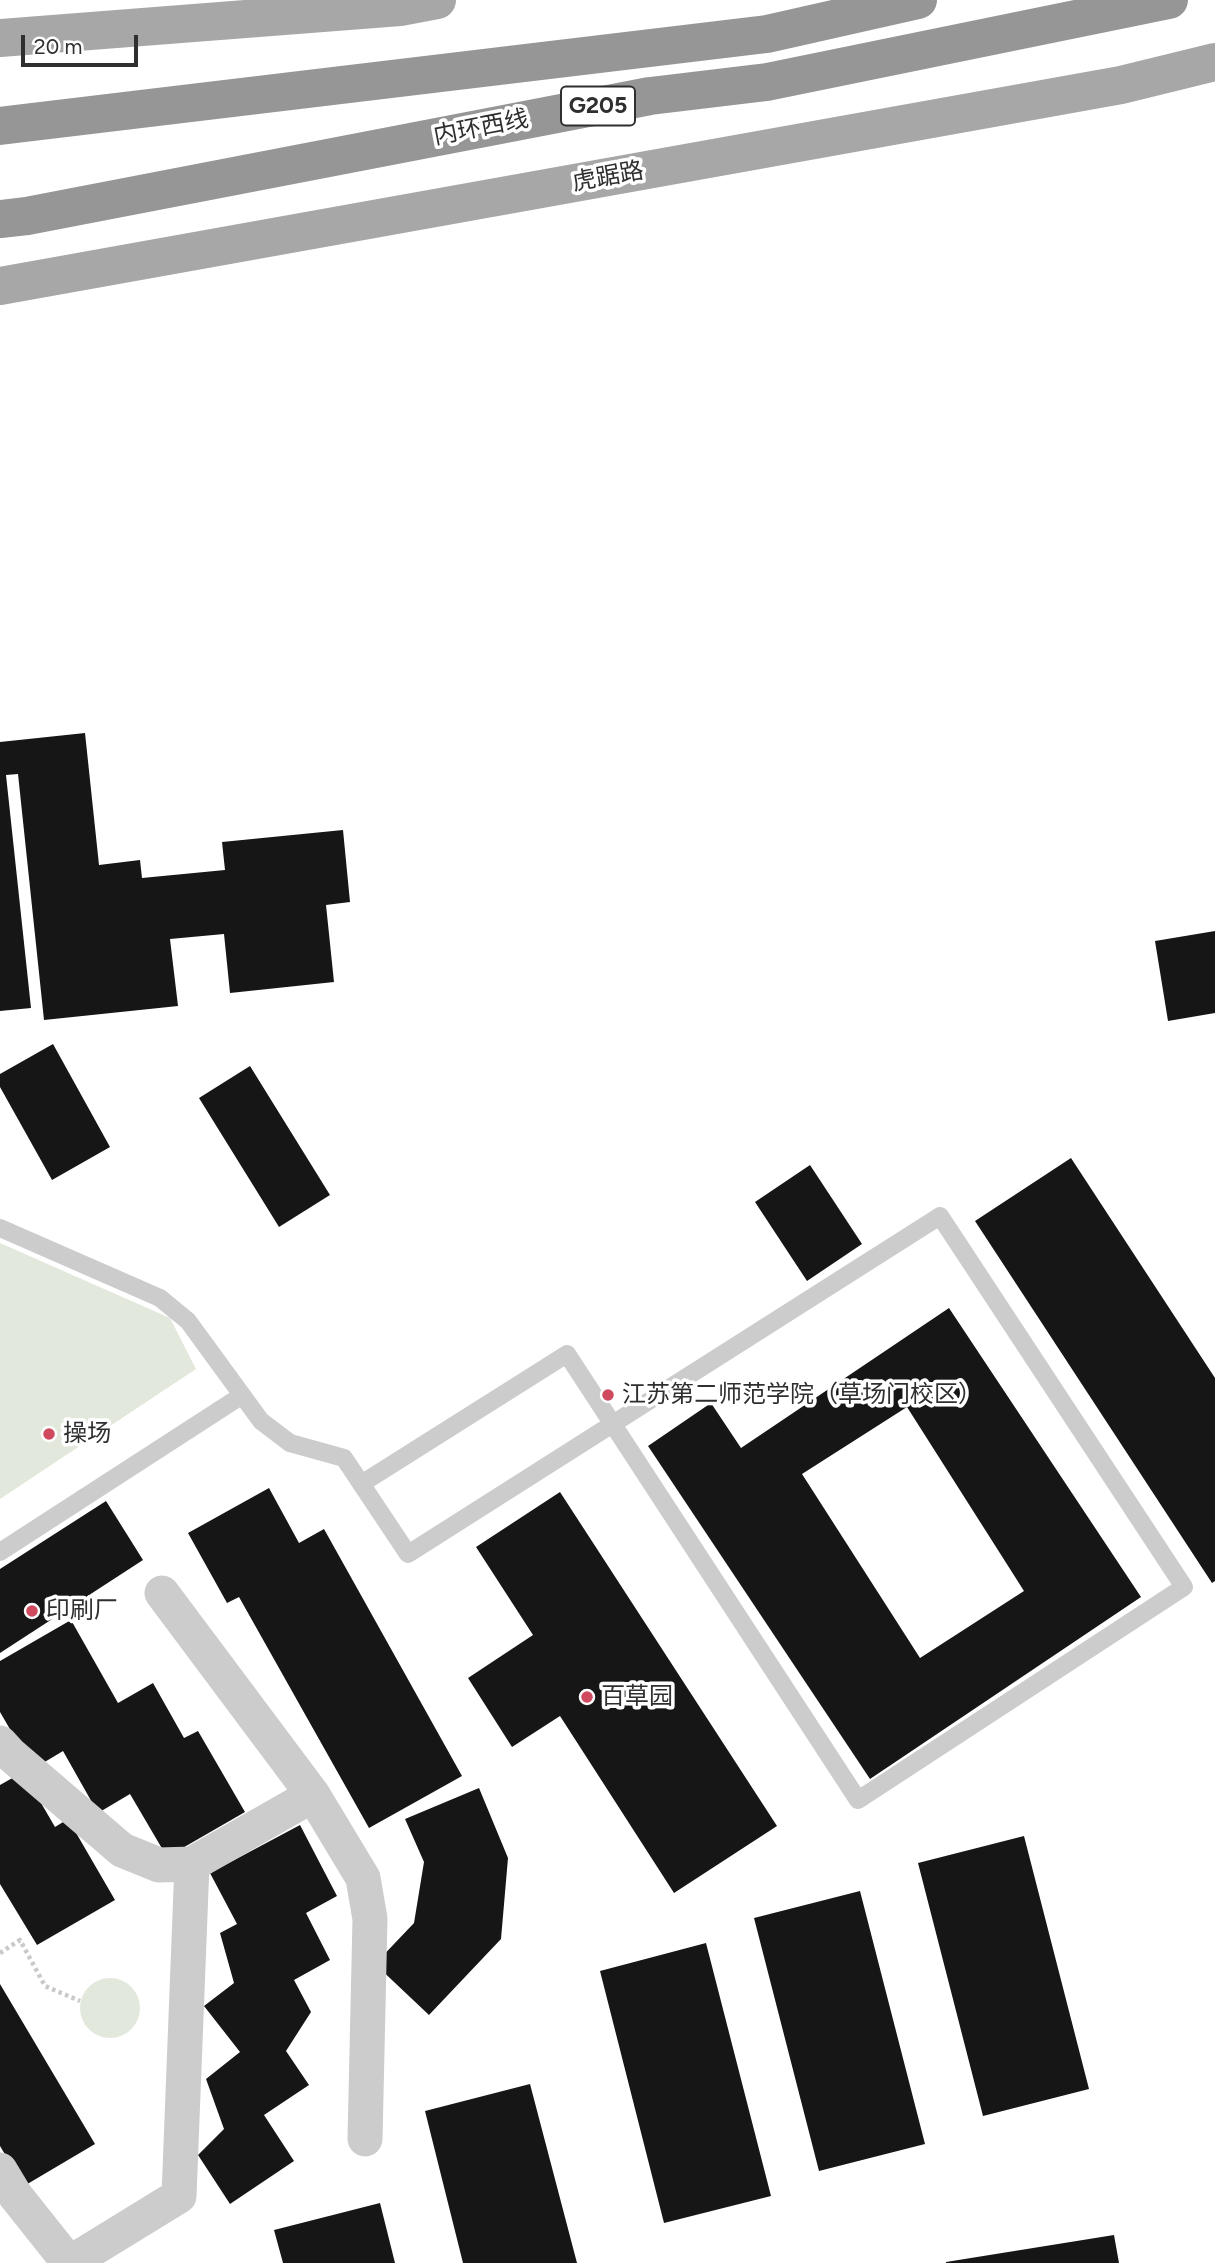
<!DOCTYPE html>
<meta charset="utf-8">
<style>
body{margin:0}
#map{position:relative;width:1215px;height:2263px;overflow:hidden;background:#fff;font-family:Figtree,sans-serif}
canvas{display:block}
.scale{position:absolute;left:21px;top:35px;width:117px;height:32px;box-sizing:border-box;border:4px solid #2f2f2f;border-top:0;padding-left:9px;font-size:21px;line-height:24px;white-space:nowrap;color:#2f2f2f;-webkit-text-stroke:5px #fff;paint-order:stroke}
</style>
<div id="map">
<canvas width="1215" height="2263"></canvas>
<div class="scale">20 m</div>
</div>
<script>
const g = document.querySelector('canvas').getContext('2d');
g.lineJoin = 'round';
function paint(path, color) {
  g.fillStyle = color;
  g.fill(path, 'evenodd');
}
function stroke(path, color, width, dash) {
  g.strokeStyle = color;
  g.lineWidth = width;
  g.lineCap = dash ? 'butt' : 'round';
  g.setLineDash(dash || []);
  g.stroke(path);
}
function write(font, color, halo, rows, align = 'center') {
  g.font = font + ' Figtree,"Noto Sans SC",sans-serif';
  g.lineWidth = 7;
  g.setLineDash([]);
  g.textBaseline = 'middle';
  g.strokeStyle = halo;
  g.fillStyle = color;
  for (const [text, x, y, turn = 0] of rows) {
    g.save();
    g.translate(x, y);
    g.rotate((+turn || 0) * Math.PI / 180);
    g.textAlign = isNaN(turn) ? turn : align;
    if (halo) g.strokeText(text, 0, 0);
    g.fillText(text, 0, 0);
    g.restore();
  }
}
paint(new Path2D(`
 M0,1243L170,1318L196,1369L0,1499Z
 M80 2008a30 30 0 1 1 60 0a30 30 0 1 1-60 0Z`), '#e3e8dc');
paint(new Path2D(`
 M85,733L99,865L140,860L142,878L225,870L222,842L343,830L350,902L326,905L334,982L230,993L224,934L170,939L178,1006L44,1020L18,774L6,775L31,1008L0,1011V742Z
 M1215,931V1013L1168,1021L1155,941Z
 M53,1044L110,1147L52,1180L0,1087V1074Z
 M250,1066L330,1195L279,1227L199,1098Z
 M1071,1158L1215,1378V1581L1212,1583L975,1221Z
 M810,1165L862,1244L807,1281L755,1202Z
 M949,1308L1141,1597L870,1779L648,1446L711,1403L741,1448ZM907,1407L1024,1591L920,1658L802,1474Z
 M269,1488L299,1543L324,1529L462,1776L369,1828L239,1597L227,1603L188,1533Z
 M560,1492L777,1826L674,1893L560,1716L512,1747L468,1678L533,1635L476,1547Z
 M106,1501L143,1560L0,1653V1569Z
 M71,1620L118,1703L153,1683L184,1738L198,1731L245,1812L167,1857L130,1794L98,1813L63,1751L33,1769L0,1712V1661Z
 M23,1772L55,1827L68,1819L115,1900L37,1945L0,1884V1785Z
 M479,1788L508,1858L501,1939L429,2015L375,1964L414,1923L424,1862L405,1819Z
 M300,1825L337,1896L306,1913L330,1960L294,1980L311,2012L286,2051L309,2085L264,2115L294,2161L230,2204L198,2155L224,2129L206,2079L240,2052L204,2006L234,1983L220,1933L237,1924L210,1873Z
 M1024,1836L1089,2089L983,2116L918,1863Z
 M860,1891L925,2144L819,2171L754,1918Z
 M706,1943L771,2196L664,2223L600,1971Z
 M0,1984L95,2144L24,2186L0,2146Z
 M530,2084L577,2263H463L425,2111Z
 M380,2203L395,2263H283L274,2230Z
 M1114,2235L1119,2263H946V2262Z`), '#161616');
stroke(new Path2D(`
 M0,1953L20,1940L45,1986L80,2001`), '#c9c9c9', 4.5, [3.5, 3.5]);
stroke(new Path2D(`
 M0,1228L160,1298L188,1321L261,1421L290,1443L344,1458L408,1554L940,1216L1184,1587L858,1800L567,1354L361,1484
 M0,1552L241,1396`), '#ccc', 18);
stroke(new Path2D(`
 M162,1593L313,1795L192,1864
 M0,1743L10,1754L122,1850L159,1865L192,1864L179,2196L70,2263
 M313,1795L363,1878L370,1919L365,2139
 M0,2170L15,2195L69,2263`), '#ccc', 35);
stroke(new Path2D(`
 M0,38L400,7L437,0
 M0,286L1121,85L1215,62`), '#a7a7a7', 38);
stroke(new Path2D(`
 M0,126L767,34L918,0
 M0,219L27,216L650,96L767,82L1169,0`), '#969696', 38);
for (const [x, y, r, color] of [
 [608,1395,7,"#cf495f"],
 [49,1434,7,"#cf495f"],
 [32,1611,7,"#cf495f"],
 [587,1697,7,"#cf495f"]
]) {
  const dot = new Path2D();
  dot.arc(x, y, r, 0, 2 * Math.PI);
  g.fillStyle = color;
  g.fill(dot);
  stroke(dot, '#fff', 2.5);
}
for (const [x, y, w] of [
 [598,106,74]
]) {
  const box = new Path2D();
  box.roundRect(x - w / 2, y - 19.5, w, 39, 5);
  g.fillStyle = '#fff';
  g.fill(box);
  stroke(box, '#2f2f2f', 2);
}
write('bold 23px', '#2f2f2f', null, [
 ["G205",598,106]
]);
write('24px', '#2f2f2f', '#fff', [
 ["内环西线",481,128,-11],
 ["虎踞路",608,177,-10]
]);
write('24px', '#2f2f2f', '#fff', [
 ["江苏第二师范学院（草场门校区）",622,1395],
 ["操场",63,1434],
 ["印刷厂",46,1611],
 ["百草园",601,1697]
], 'left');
</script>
